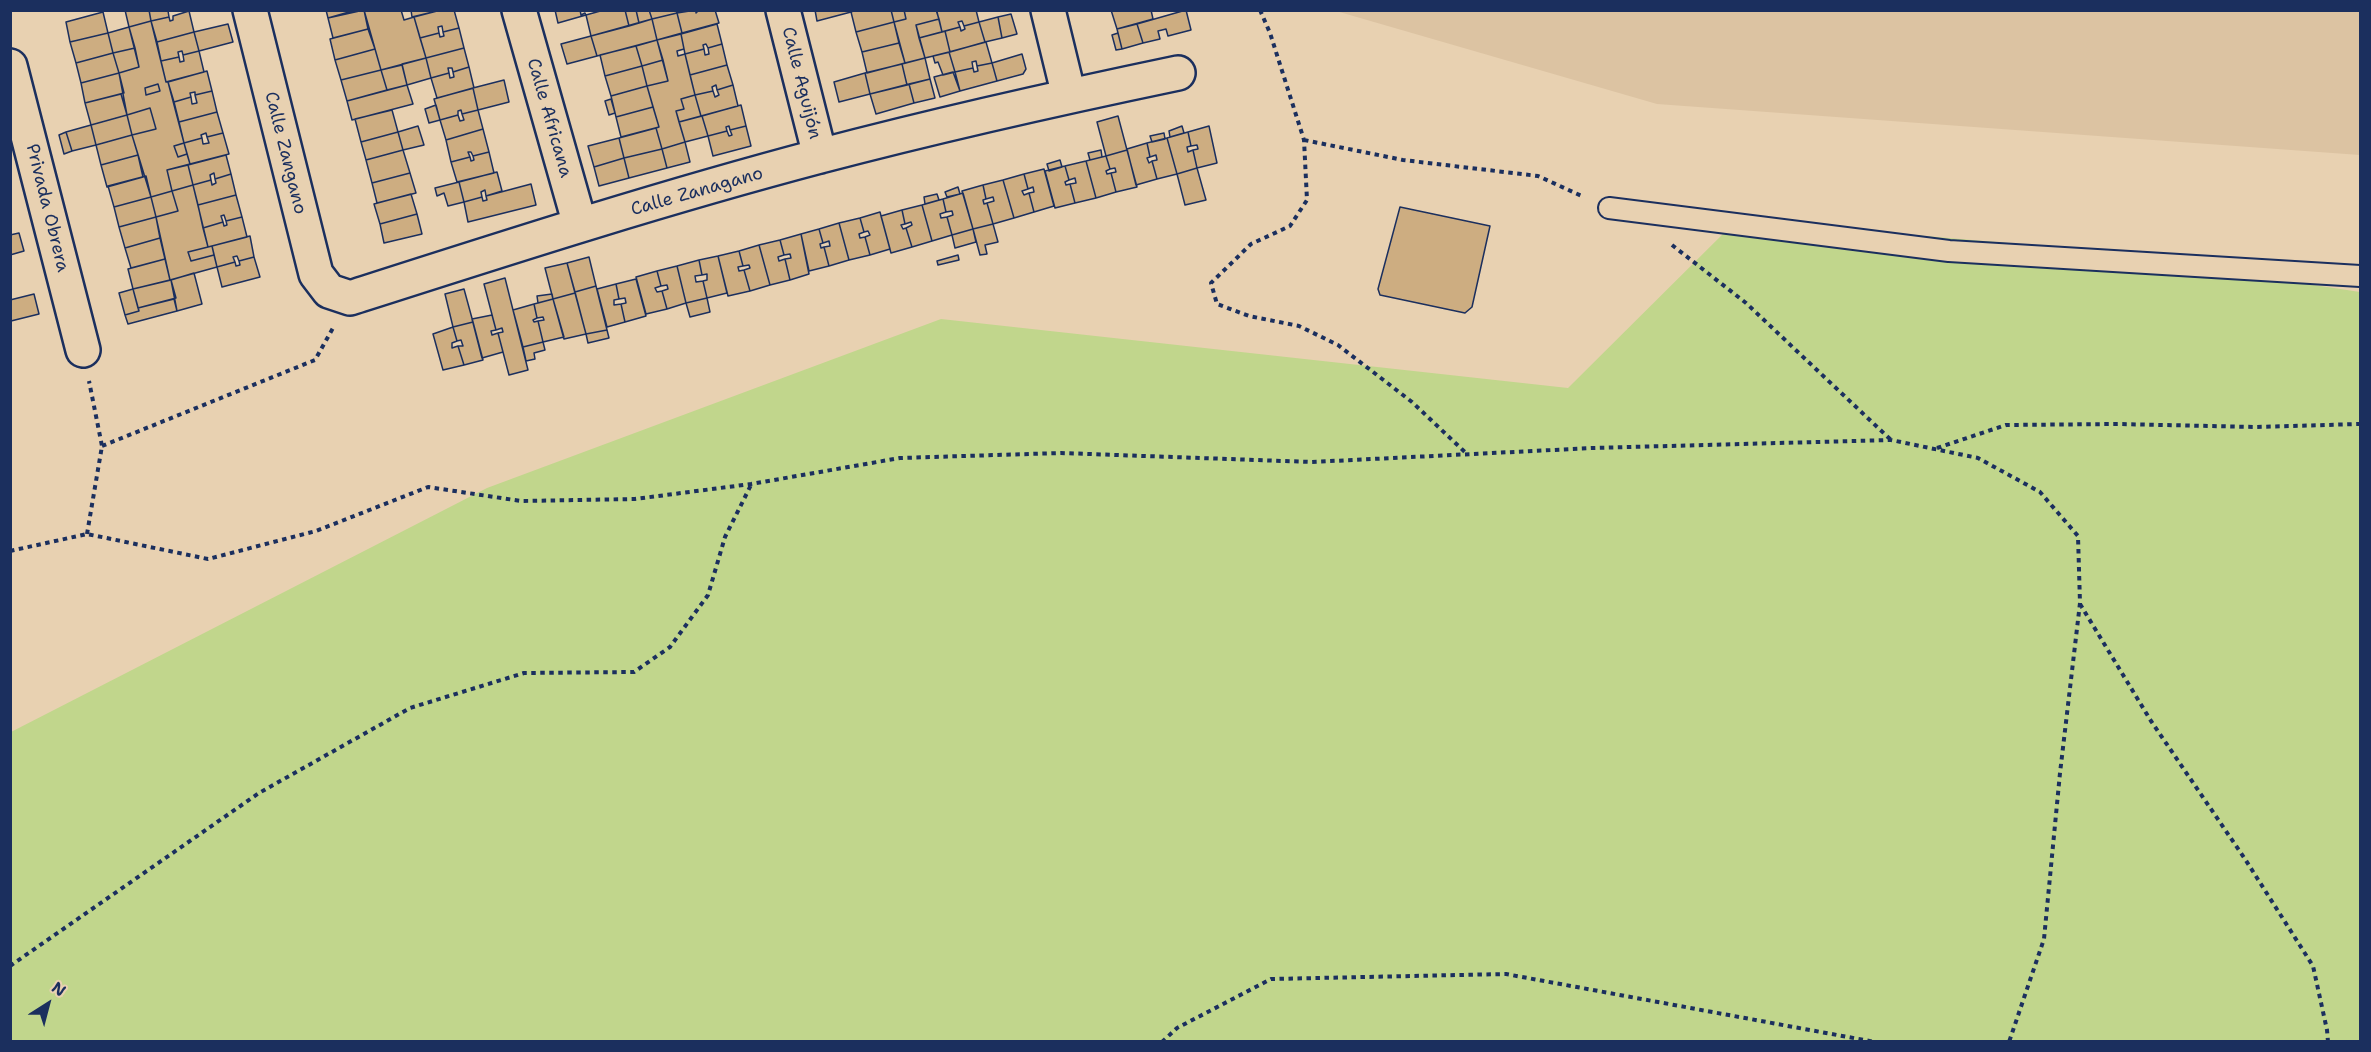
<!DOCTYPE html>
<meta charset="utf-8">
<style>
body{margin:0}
#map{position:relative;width:2371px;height:1052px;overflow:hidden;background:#e8d1b1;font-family:"Shantell Sans",sans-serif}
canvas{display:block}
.frame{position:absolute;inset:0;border:12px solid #1b2f5e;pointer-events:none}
.north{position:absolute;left:18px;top:974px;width:60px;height:60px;-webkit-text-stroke:4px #e8d1b1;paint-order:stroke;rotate:36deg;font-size:16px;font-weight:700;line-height:24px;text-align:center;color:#1b2f5e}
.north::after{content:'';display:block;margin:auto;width:21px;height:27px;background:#1b2f5e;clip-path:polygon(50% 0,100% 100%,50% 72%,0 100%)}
</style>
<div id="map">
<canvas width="2371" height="1052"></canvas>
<div class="frame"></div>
<div class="north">N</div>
</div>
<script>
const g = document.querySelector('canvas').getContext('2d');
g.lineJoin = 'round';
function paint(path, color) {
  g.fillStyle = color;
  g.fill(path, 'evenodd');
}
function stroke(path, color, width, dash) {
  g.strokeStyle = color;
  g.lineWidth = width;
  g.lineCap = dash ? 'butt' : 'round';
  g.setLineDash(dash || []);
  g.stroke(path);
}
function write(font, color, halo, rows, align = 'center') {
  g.font = font + ' "Shantell Sans",sans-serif';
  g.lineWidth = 4.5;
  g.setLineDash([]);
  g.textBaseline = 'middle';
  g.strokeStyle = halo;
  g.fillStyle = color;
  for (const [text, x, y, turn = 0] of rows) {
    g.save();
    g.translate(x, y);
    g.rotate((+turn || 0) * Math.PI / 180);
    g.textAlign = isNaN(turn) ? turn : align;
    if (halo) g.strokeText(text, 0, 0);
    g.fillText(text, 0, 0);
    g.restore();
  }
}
paint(new Path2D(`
 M1336,11H2360V155L1657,104Z`), '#dcc3a2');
paint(new Path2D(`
 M1737,220L2078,249L2360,292V1041L11,1042V732L487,488L941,319L1568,388Z`), '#c1d68c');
const building = new Path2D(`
 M125,10H149L151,21L129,27Z
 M170,10L168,11L169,17L151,21L149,10Z
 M326,10H356L328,18Z
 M364,10L368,29L333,38L328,18Z
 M364,10H401L404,20L414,17L426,58L381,70Z
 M411,10H441L412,17Z
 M454,10L459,28L443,32L442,26L438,27L439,33L420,38L414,17L441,10Z
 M555,10H580L581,15L585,13L586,15L558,23Z
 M604,10H625L629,26L591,36L586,15Z
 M625,10H636L639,23L629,26Z
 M636,10H649L652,19L639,23Z
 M649,10H676L677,13L652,19Z
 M696,10V13L699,10H715L719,23L682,33L677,13Z
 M815,10H851V12L817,21Z
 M856,10H891L894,22L856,32L851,12Z
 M891,10H904L906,19L894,22Z
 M904,10H936L939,19L916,25L925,58L905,63L894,22L906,19Z
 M940,10H976L979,22L964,26L962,21L958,22L960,27L942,32L937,12Z
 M1111,10H1151L1153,19L1117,29Z
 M1186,10L1191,30L1168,36L1166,29L1158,31L1160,39L1143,43L1137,24Z
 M189,11L194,32L157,42L151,21L169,17L170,21L173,20V16Z
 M103,12L108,33L70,42L66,22Z
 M677,13L682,33L657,40L652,19Z
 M1011,14L1017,34L1002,38L998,17Z
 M998,17L1002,38L985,42L979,22Z
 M652,19L657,40L597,56L591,36Z
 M939,19L942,32L919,38L916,25Z
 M151,21L166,82H168L184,143L174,146L178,157L187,154L190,164L167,170L172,191L151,197L132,135L156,129L150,108L127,115L119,73L139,67L129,27ZM158,84L160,91L146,95L145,88Z
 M894,22L899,43L862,52L856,32Z
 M979,22L985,42L950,52L945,31L960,27L961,31L965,29L964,26Z
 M228,24L233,42L199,51L194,32Z
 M717,24L722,44L708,48L706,44L703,45L704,49L685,54L681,34Z
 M1137,24L1143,43L1122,49L1117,29Z
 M129,27L135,48L113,53L108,33Z
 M459,28L464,48L426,58L420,38L439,33L440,37L444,36L443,32Z
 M368,29L375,49L335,60L330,39Z
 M945,31L950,52L925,58L919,38Z
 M194,32L199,51L183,55L182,51L178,52L179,57L161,61L157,42Z
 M108,33L113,53L76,63L70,42Z
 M1118,33L1122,49L1116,50L1112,35Z
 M681,34L684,49L677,51L678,56L685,54L695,95L681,99L684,109L676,111L685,142L662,149L656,128L659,127L647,86L668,81L657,40Z
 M591,36L597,56L567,64L561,44Z
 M657,40L663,60L642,66L636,46Z
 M986,42L992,63L977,66L976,61L972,62L973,68L955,72L949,52Z
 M899,43L905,63L867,73L862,52Z
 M722,44L727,65L690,75L685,54L704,49L705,55L709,54L708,48Z
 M636,46L642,66L605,76L600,55Z
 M135,48L139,67L119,73L113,53Z
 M464,48L469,67L453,72L452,68H448L449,73L431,78L426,58Z
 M375,49L381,70L341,80L335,60Z
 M199,51L204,72L166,82L161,61L179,57L180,62L184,61L183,55Z
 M949,52L955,72L943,75L938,62L935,63L933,56Z
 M113,53L119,73L81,83L76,63Z
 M1022,54L1026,69L1023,74L997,81L992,63Z
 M426,58L431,78L407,85L402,64Z
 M925,58L930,79L907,85L902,64Z
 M663,60L668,81L647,86L642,66Z
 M992,63L997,81L960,91L955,72L973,68L974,72L978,71L977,66Z
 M902,64L907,85L870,94L865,73Z
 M402,65L407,85L387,90L381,70Z
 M727,65L733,85L717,90L716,85L712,87L713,91L695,95L690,75Z
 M642,66L647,86L611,96L605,76Z
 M469,67L474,88L437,98L431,78L449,73L450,78L454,77L453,72Z
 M381,70L387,90L347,101L341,80Z
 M207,71L212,91L195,95V92L190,93L191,97L174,102L168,82Z
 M953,72L960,91L940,97L934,77Z
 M119,73L124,93L85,103L81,83Z
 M865,73L870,94L839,102L834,82Z
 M930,79L935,98L914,103L909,84Z
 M504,80L509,102L478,110L473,88Z
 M158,84L160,91L146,95L145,88Z
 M909,84L914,103L876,114L870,94Z
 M407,85L413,104L352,120L347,101Z
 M733,85L738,106L701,116L695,95L713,91L715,97L719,95L717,90Z
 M647,86L653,107L616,117L611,96Z
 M473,88L478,110L462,114L461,110L458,111V115L440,120L434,99Z
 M212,91L217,112L179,122L174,102L191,97L192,104L197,103L195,95Z
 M121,94L127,115L91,125L85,103Z
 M695,95L701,116L679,122L676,111L684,109L681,99Z
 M611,99L615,113L609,115L605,101Z
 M436,105L440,120L429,123L425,109Z
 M741,105L746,126L730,130L729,126L726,127L727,131L708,136L702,116Z
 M653,107L659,127L621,137L616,117Z
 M150,108L156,129L132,135L127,115Z
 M392,110L398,132L361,142L355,119Z
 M478,110L483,129L446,140L440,120L458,115L460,121L464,120L462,114Z
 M217,112L223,133L207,137L206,133L201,135L202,138L184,143L179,122Z
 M127,115L132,135L96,145L91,125Z
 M702,116L708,136L685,142L679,122Z
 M1118,116L1127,150L1106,156L1097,122Z
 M91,125L96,145L72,151L66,132Z
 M418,126L424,145L403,150L398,132Z
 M746,126L751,146L713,156L708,136L727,131L729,136L732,135L730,130Z
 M1182,126L1184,133L1170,137L1169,131Z
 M1209,126L1217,163L1197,168L1193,150L1198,149L1197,145L1191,146L1188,132Z
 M656,128L662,149L624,158L619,138Z
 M483,129L489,152L473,156L471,152H468L470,157L451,162L446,140Z
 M66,132L72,151L64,154L59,135Z
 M398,132L403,150L366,160L361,142Z
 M1188,132L1191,146L1187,147L1188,152L1193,150L1197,168L1177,174L1167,138Z
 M223,133L229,154L190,164L184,143L202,138L203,144L209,143L207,137Z
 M1164,133L1165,139L1152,142L1150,136Z
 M132,135L138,155L101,165L96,145Z
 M619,138L624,158L594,167L588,146Z
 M1167,138L1177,174L1157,179L1152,161L1157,160L1156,155L1150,157L1147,143Z
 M685,142L690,162L667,168L662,149Z
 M184,143L187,154L178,157L174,146Z
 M1147,143L1150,157L1147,158L1149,163L1152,161L1157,179L1136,185L1127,149Z
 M662,149L667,168L629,178L624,158Z
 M403,150L410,173L372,183L366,160Z
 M1101,150L1102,157L1090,160L1088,153Z
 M1127,150L1137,187L1116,192L1111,173L1116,172L1115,168L1110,169L1106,156Z
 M489,152L494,173L457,182L451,162L470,157L471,161L474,160L473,156Z
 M138,155L143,177L107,187L101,165Z
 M226,155L231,174L215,179L214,173L210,175L211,180L193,185L188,165Z
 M1106,156L1110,169L1106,171L1107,174L1111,173L1116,192L1096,198L1086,161Z
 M624,158L629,178L599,186L594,167Z
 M1060,160L1062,167L1049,171L1047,164Z
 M1086,161L1096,198L1075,203L1070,184L1076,183L1075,178L1069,180L1065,166Z
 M188,165L193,185L172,191L167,170Z
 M1065,166L1069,180L1065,182L1066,185L1070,184L1075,203L1055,208L1045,171Z
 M1197,168L1206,200L1185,205L1177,174Z
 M1044,169L1054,206L1034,212L1029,193L1034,192L1033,187L1028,189L1024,174Z
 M497,172L502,191L486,196L485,190L481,192L482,197L464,202L459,182Z
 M410,173L416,193L377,203L372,183Z
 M231,174L236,195L198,205L193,185L211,180L212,185L216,183L215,179Z
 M1024,174L1028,189L1022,191L1024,195L1029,193L1034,212L1014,218L1003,180Z
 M146,176L151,197L114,207L108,186Z
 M1003,180L1014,218L993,224L987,203L994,201L993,197L986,199L983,185Z
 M459,182L464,202L448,206L444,193L437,196L435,188Z
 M531,184L536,205L468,222L464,202L482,197L483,201L487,200L486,196Z
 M193,185L208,247L188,252L191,261L214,255L217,267L170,280L156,217L178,211L172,191Z
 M983,185L986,199L983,200L984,204L987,203L993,224L973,229L962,191Z
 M958,187L960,194L947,197L945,192Z
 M172,191L178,211L156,217L151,197Z
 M963,193L973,229L952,235L947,217L953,215L952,211L946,212L943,199Z
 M411,194L417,214L380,224L374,204Z
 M937,194L939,200L925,204L924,197Z
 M236,195L242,217L226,221L224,215L221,216L223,222L203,228L198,205Z
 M151,197L156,217L119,227L114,207Z
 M943,199L946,212L940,214L941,218L947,217L952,235L932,241L922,205Z
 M922,205L932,241L912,247L906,228L912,225L911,222L905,224L902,210Z
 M1400,207L1490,226L1472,307L1465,313L1380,295L1378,289Z
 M902,210L905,224L901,225L903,229L906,228L912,247L891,253L881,216Z
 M880,212L890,249L870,255L865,237L870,235L868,231L864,232L860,218Z
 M417,214L422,234L384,243L380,224Z
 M156,217L160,238L125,248L119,227Z
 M242,217L247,237L208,247L203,228L223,222L224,226L227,225L226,221Z
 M860,218L864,232L859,234L860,238L865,237L870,255L849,260L839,223Z
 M839,223L849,260L829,266L824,247L830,246L829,241L823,243L819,229Z
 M993,224L998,242L985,245L987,254L980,255L973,229Z
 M819,229L823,243L820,244L821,248L824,247L829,266L809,271L801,234Z
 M973,229L976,242L955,248L952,235Z
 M19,233L24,251L10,255V235Z
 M801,234L809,274L790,280L785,259L791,258L790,254L784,255L780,240Z
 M250,236L254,257L239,261L237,256L233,257L235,262L217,267L212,246Z
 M160,238L165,259L131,268L125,248Z
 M780,240L784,255L778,257L779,261L785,259L790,280L770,285L759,245Z
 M759,245L770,285L750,291L744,270L750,268L749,265L743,266L739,251Z
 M212,246L214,255L191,261L188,252Z
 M739,251L743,266L738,267L739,271L744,270L750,291L728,296L718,256Z
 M958,255L959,260L938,265L937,261Z
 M718,256L727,293L707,298L703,281L707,280V274L702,275L699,260Z
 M254,257L260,277L222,287L217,267L235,262L236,266L240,265L239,261Z
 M589,257L596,286L575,292L567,263Z
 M165,259L170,280L133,289L128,269Z
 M699,260L702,275L695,276L696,282L703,281L707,298L686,303L677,266Z
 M567,263L575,293L553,299L545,268Z
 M677,266L686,303L667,309L662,291L668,289L667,285L661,286L657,271Z
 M657,271L661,286L655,288L657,292L662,291L667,309L646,314L636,277Z
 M194,273L202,304L177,311L171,280Z
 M505,278L528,370L509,375L498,333L503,332L502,328L496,330L484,284Z
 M636,279L646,316L625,322L621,304L626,303L625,298L619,299L616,284Z
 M171,280L176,298L138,308L133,289Z
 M616,284L619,299L614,300V305L621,304L625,322L607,327L597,289Z
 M596,286L607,330L586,334L575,292Z
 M133,289L139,311L125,315L119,293Z
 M464,289L473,322L453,327L445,294Z
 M575,293L586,334L564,339L553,299Z
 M34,294L39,314L11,321L10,300Z
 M552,294L553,299L538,303L537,296Z
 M707,298L710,312L690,317L686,303Z
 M174,299L177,311L128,324L125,315L139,311L138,308Z
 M553,299L564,337L543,342L538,321L544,320L543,317L537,318L534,304Z
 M534,304L537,318L533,320L534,322L538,321L543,342L523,347L513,310Z
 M492,315L496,330L491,331L492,335L498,333L503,352L482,358L472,319Z
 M473,322L483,360L464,365L458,346H463L461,340L457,341L453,327Z
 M453,327L457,341L452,343V348L458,346L464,365L443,370L433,334Z
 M607,330L609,338L588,343L586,334Z
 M543,342L545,350L534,353L535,359L526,361L523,347Z`);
paint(building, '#cdad81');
stroke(building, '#1b2f5e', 1.5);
const lane = new Path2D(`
 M1609,208L1949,251L2360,276`);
const street = new Path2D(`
 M250,10L316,274L329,291L350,298C506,248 661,198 820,156C938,125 1058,98 1178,73
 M519,10L580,225
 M783,10L820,156
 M1048,10L1069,96
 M10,66L83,350`);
stroke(lane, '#1b2f5e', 24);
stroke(street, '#1b2f5e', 38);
stroke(new Path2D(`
 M1260,10L1270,33L1304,140L1307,200L1290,226L1251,244L1211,283L1217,304L1249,316L1299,326L1338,345L1412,402L1467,454
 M1304,140L1403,160L1538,176L1584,197
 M1672,245L1746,303L1891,440
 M102,446L315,360L333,328
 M1937,448L2006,425L2118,424L2255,427L2360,424
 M87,534L102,446L89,381
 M10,551L87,534L208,559L316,531L428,487L521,501L635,499L751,484L900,458L1061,453L1312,462L1593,448L1891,440L1978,458L2040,492L2078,536L2080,603L2060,773L2044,939L2009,1042
 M2080,604L2151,721L2245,859L2313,966L2327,1030L2328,1042
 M10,966L259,793L410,708L524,673L634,672L670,647L708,595L725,537L751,485
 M1162,1042L1177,1028L1271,979L1506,974L1875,1042`), '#1b2f5e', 4, [4.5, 4.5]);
stroke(lane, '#e8d1b1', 20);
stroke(street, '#e8d1b1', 33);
write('18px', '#1b2f5e', '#e8d1b1', [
 ["Calle Aguijón",801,83,76],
 ["Calle Africana",549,118,74],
 ["Calle Zangano",285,153,76],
 ["Calle Zanagano",697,192,-16],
 ["Privada Obrera",47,208,76]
]);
</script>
